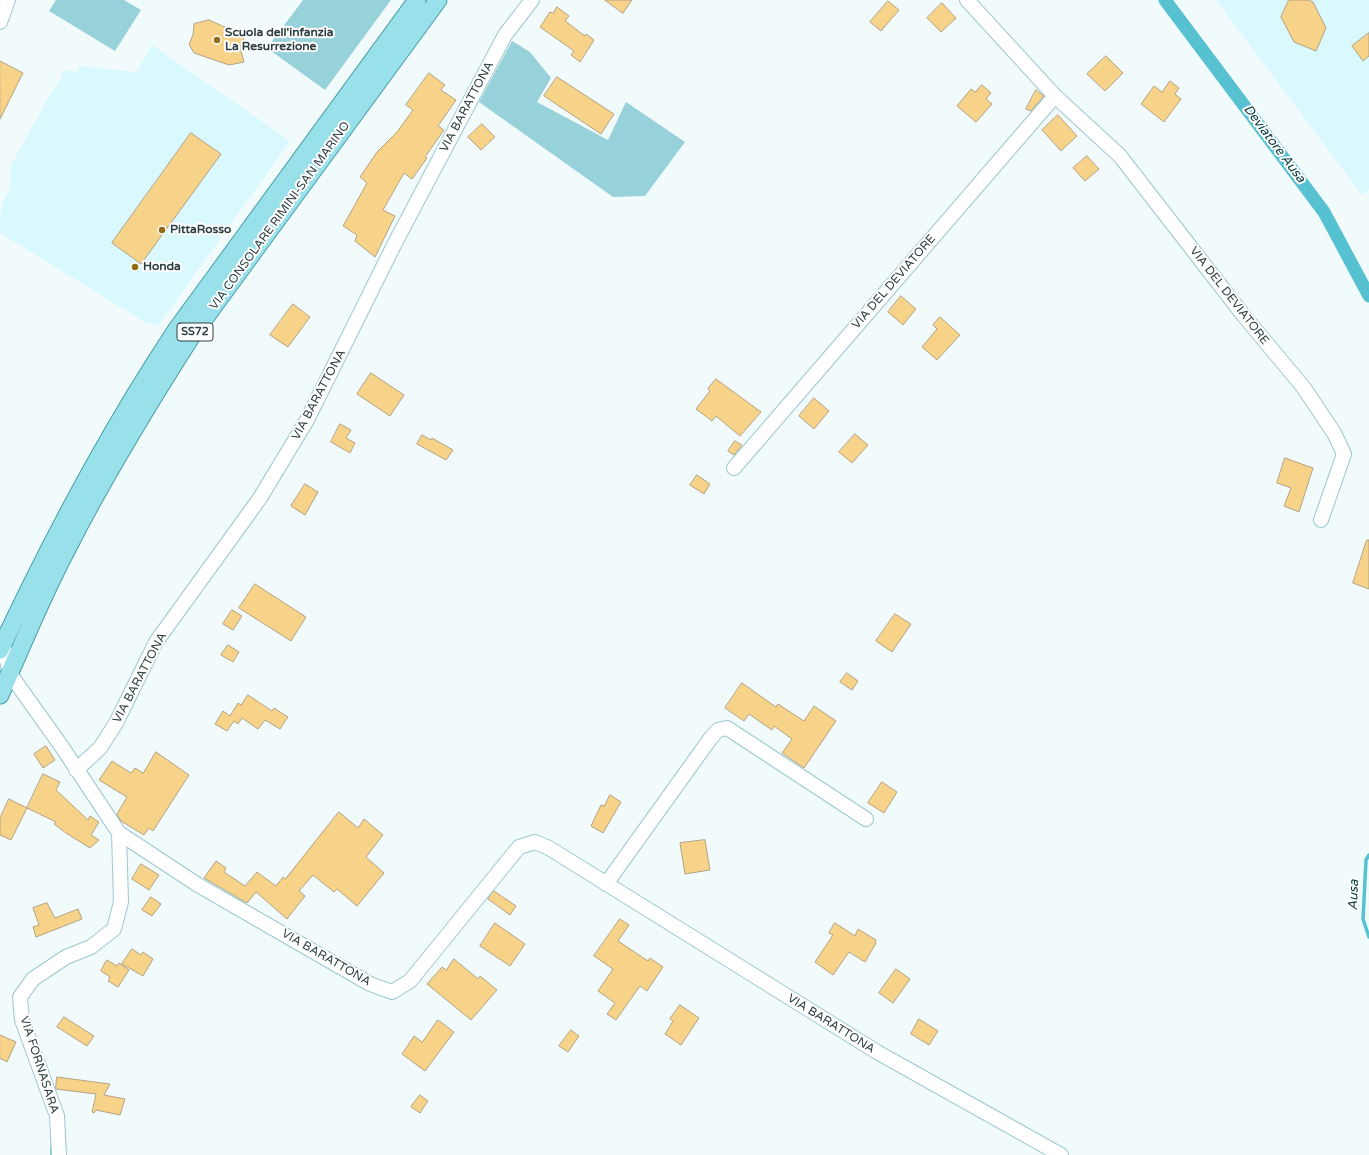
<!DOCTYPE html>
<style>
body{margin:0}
canvas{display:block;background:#f2fbfc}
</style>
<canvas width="1369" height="1155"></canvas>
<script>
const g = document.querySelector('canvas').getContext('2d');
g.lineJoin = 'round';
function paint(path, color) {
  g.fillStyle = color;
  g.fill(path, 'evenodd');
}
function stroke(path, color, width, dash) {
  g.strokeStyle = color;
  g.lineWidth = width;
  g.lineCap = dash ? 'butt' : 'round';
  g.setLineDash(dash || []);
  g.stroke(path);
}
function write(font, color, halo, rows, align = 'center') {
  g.font = font + ' "Varela Round",sans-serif';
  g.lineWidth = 4;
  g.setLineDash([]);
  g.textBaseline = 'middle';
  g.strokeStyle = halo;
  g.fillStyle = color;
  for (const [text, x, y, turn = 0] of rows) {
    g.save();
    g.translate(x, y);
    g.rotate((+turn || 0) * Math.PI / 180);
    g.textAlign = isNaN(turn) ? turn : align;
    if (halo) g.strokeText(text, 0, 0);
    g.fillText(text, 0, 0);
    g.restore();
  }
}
paint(new Path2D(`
 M1216,0H1369V189L1362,195Z
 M152,45L290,141L158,326L143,321L0,233V218L3,201L10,188L11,165L50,95L61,79L63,70L78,72L79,66L133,72L138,70Z`), '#d9f9fe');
paint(new Path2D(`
 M56,0H124L141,10L115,51L49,11Z
 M303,0H391L325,90L267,48Z
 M512,41L530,52L551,78L537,102L608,140L626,102L685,142L645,196L613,197L479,102Z`), '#97d1da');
stroke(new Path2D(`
 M1369,855L1366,860L1363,919L1369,937
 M52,1155V1146`), '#56c1d0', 3.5);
stroke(new Path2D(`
 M1165,0L1324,212L1369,296`), '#56c1d0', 13);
const building = new Path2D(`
 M605,0H632L623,13Z
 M1289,0H1308L1313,2L1326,28L1316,51L1294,42L1281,17Z
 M888,1L899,10L881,31L870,22Z
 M942,3L956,18L941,32L927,18Z
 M557,7L569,16L565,21L585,36L586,34L594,40L580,62L571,55L574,51L540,27L550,12L553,13Z
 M209,20L227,28L228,36L247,31L240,47L244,62L229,65L194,53L189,44L193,35L194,24Z
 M1369,33V56L1363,61L1352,46Z
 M1106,56L1123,73L1105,91L1087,74Z
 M0,61L23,73L0,119Z
 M429,73L445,85L441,90L456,100L438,126L444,130L425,157L427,158L412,179L404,173L383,210L395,216L375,257L355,241L357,235L343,226L367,183L360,177L377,152L397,132L413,110L406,105Z
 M557,77L614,114L601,134L544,96Z
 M1170,81L1179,88L1175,94L1181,99L1164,122L1141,104L1154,86L1162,92Z
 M982,85L991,93L986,99L992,104L976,122L957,106L971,89L975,92Z
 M1036,90L1044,96L1031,111L1026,109Z
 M1058,115L1077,136L1061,151L1042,130Z
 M482,124L495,137L481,150L468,137Z
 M191,133L221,154L141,264L112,243Z
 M1087,156L1099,169L1085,181L1073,168Z
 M901,296L916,309L903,325L888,312Z
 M293,304L310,317L288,347L270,335Z
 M940,317L960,335L937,360L922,347L937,329L933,325Z
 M371,373L404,395L390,416L357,394Z
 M716,379L761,412L740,436L716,416L712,421L696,409L710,391L708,389Z
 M814,398L829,411L814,429L799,416Z
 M340,424L351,430L346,438L355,443L350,453L331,442Z
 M855,434L868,445L852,463L839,452Z
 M422,435L431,440L432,438L453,450L446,460L417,444Z
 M735,441L742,445L734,455L728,451Z
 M1285,458L1313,468L1299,512L1284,506L1291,488L1277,483Z
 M697,475L710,484L704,494L690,485Z
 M305,484L318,492L305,515L291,506Z
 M1367,540H1369V589L1353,583Z
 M255,584L306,617L291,641L239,608Z
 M232,610L242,616L233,630L223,624Z
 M895,614L911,624L892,652L876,641Z
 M228,645L239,652L233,662L221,655Z
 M847,673L858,681L852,690L840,682Z
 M742,683L776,707L778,704L804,721L814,706L836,721L804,768L782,753L792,739L774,726L772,730L749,714L744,721L725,708Z
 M248,695L272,711L274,708L288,717L280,729L265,720L258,729L242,718L238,724L234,721L227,731L215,724L223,711L230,716L238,703L241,705Z
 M46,746L55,760L43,768L34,754Z
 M156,752L189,775L153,831L149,828L144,835L121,821L117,814L127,797L99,780L112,761L131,773L135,768L143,773Z
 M43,774L60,782L56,790L88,820L90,816L99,822L91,835L99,840L90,848L66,833L54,824L56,822L27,808Z
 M882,782L897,792L884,813L868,803Z
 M610,795L621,802L603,833L591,826L601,805L604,806Z
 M9,799L27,808L11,840L0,835V818Z
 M339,812L358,828L364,819L383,835L366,857L384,873L357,906L337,889L334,892L313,875L299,891L305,896L287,919L256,892L247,903L204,878L216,861L226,868L224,872L245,886L257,872L276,886L283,877L285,879Z
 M705,840L710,870L685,874L680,843Z
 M141,864L159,875L149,890L132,879Z
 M494,891L516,906L510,915L488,899Z
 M151,897L161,904L152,916L142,910Z
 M47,903L55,918L78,909L82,919L36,937L33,927L39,925L33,908Z
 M620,919L629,925L618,941L648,961L650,958L663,967L647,991L640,986L616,1020L607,1014L615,1003L598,991L613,969L594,956Z
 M495,923L525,944L510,966L480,946Z
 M835,923L855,936L858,929L876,940L875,942L876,943L865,962L849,952L833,975L815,962L833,935L829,933Z
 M132,949L141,955L143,952L153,959L143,976L122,964Z
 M454,959L478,979L480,976L497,990L471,1020L427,984L442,967L446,970Z
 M107,960L117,966L119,963L129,970L118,987L108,981L110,977L101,971Z
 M896,969L910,979L893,1003L879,993Z
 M680,1005L699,1018L681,1045L665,1034L673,1021L670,1019Z
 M64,1017L94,1036L87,1046L57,1027Z
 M919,1019L938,1031L929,1045L911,1034Z
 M438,1020L454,1032L425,1071L402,1054L414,1036L422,1042Z
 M571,1030L579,1036L568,1052L559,1046Z
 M0,1035L16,1042L7,1062L0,1058Z
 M57,1077L110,1084L104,1095L125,1099L120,1115L96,1110L94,1113L92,1112L96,1094L56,1089Z
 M420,1095L428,1101L420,1113L411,1107Z`);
paint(building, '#f7d289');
stroke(building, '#b2a283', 1);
const minor = new Path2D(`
 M967,0L1055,96L1120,156L1244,316L1304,388L1334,433L1344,454L1321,520
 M0,22L8,0
 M734,468L1055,96
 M0,642L3,643L10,674L62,747L119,833L198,885L370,984L392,992L410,981L519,847L535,842L549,848L877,1052L1061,1155
 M76,770L100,748L116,723L156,642L260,498L307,420L395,243L505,35L532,0
 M606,884L710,739L718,730L727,728L866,819
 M59,1155L57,1116L22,1020L20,997L33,979L66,957L91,947L114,929L121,902L119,833`);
const major = new Path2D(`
 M0,650C52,539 109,431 177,329L417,0
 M0,695C22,646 42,596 67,549C104,476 147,406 191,337L438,0`);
stroke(minor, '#9dc8cf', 16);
stroke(major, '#469ba7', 19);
stroke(minor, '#fff', 14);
stroke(major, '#98e1eb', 17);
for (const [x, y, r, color] of [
 [217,40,4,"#926d15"],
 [162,230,4,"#926d15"],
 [135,267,4,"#926d15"]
]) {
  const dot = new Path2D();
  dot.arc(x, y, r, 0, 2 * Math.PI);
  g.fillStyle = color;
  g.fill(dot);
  stroke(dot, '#fff', 1.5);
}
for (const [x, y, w] of [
 [195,332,36]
]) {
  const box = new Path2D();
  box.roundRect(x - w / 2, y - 9, w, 18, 3);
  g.fillStyle = '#fff';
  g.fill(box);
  stroke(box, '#2d3f42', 1);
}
write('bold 11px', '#2d3f42', null, [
 ["SS72",195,332]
]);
write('bold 12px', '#2d3f42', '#fff', [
 ["Scuola dell'infanzia",225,33],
 ["La Resurrezione",225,47],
 ["PittaRosso",170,230],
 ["Honda",143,267]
], 'left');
write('12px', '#2d3f42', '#fff', [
 ["VIA BARATTONA",467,107,-62],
 ["VIA CONSOLARE RIMINI-SAN MARINO",280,216,-54],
 ["VIA DEL DEVIATORE",894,282,-49],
 ["VIA DEL DEVIATORE",1229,296,52],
 ["VIA BARATTONA",319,395,-62],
 ["VIA BARATTONA",140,678,-62],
 ["VIA BARATTONA",326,958,30],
 ["VIA BARATTONA",831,1024,32],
 ["VIA FORNASARA",39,1065,72]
]);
write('italic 13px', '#04393f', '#fff', [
 ["Deviatore Ausa",1274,144,53],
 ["Ausa",1354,895,-88]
]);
</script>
